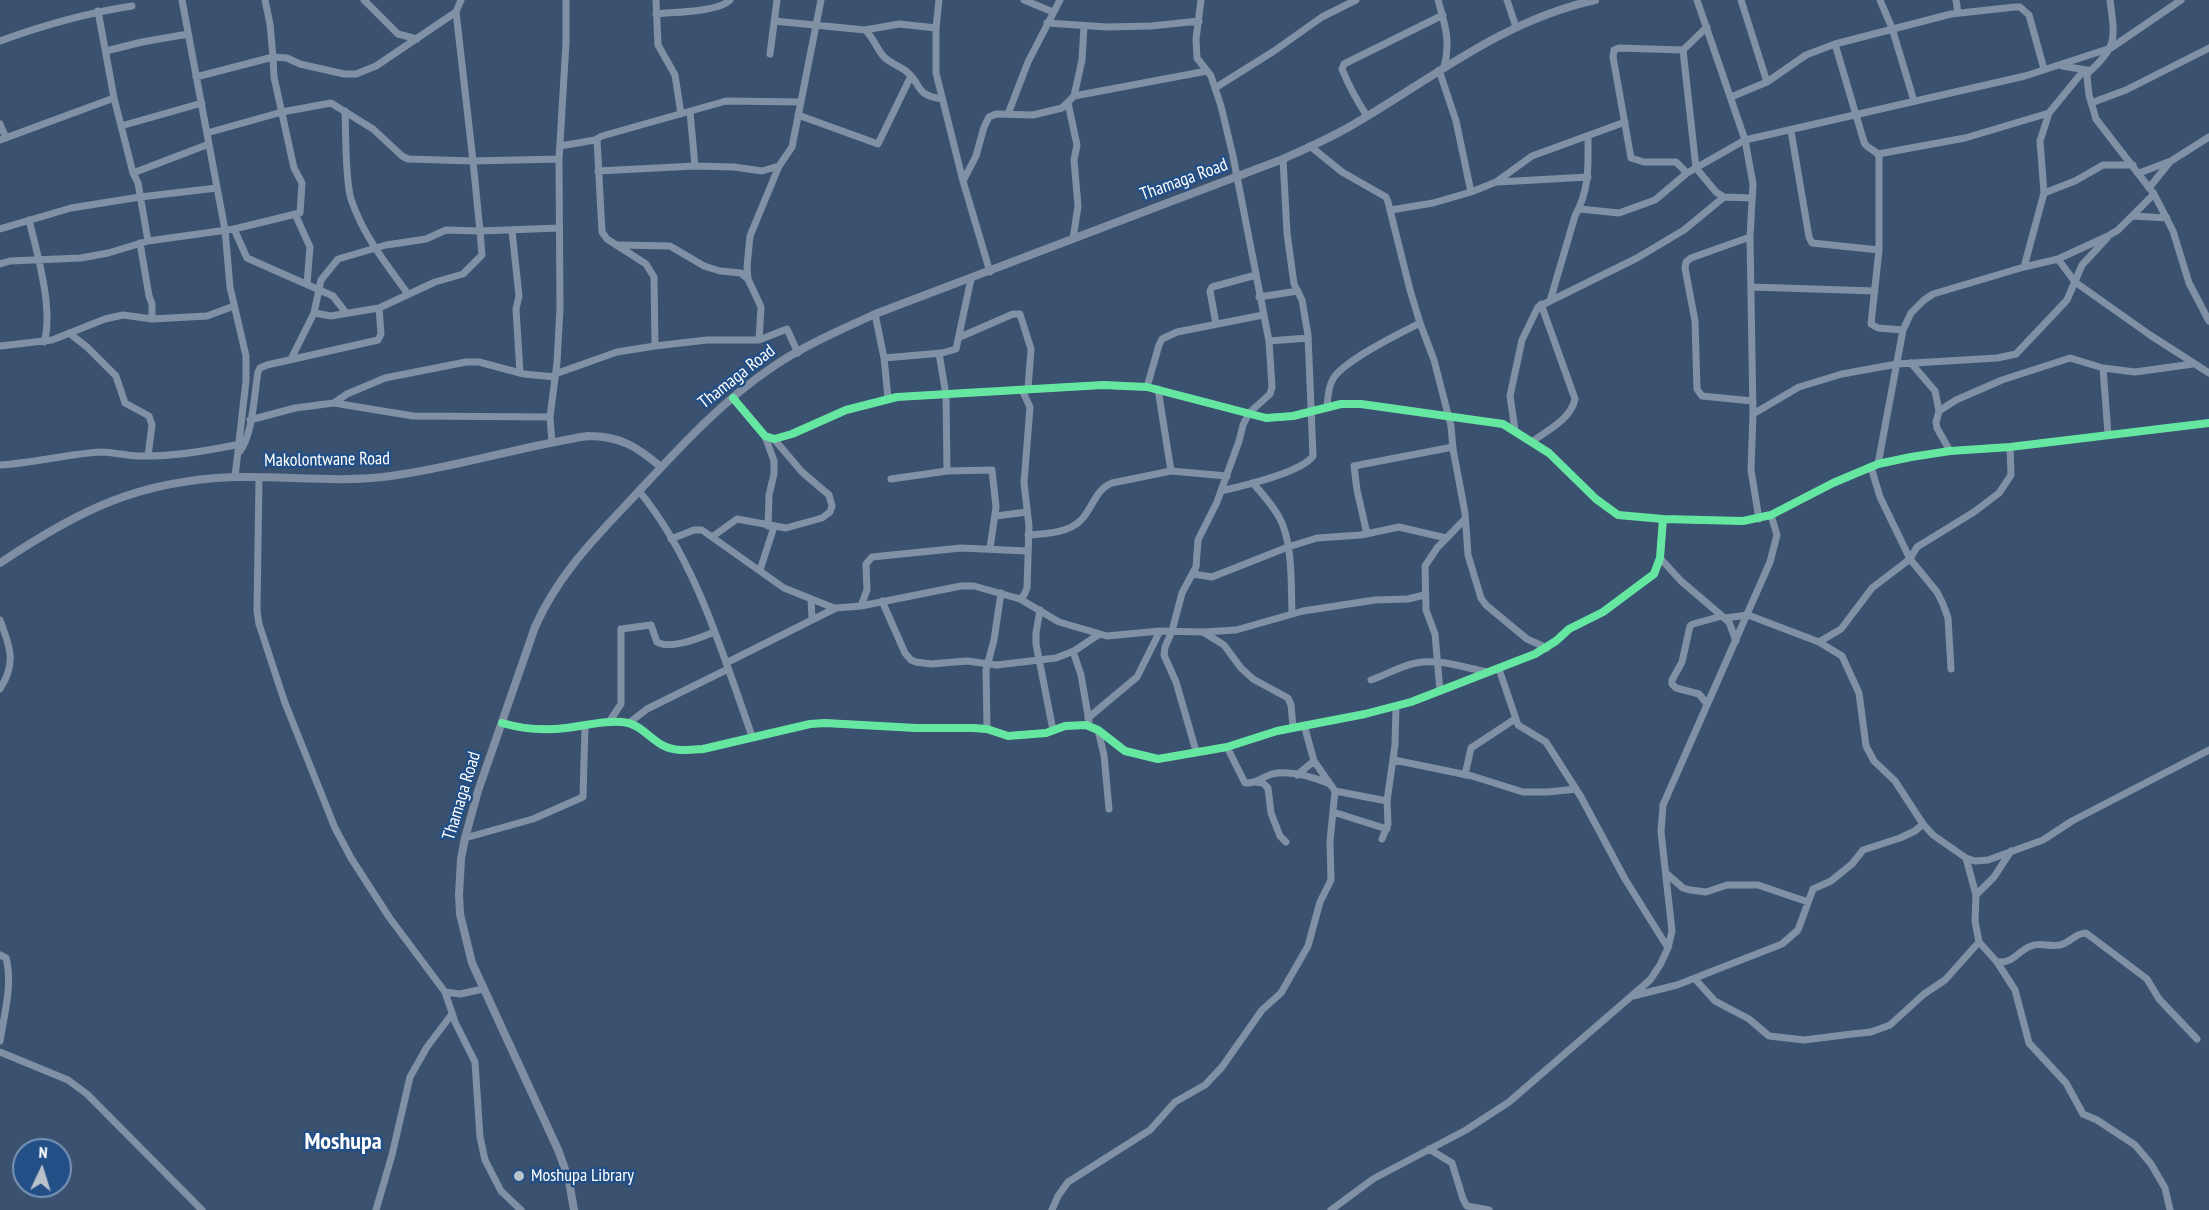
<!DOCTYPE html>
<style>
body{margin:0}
#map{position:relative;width:2209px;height:1210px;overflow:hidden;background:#3a5270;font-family:"PT Sans Narrow",sans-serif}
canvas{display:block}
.north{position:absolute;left:12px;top:1138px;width:60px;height:60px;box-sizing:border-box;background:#234f87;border:2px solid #7b95b7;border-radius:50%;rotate:4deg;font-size:16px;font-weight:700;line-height:24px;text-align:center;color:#fff}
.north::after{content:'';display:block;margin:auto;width:21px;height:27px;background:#bac2cd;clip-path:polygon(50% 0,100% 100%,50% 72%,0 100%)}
</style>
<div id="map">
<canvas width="2209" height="1210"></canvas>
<div class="north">N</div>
</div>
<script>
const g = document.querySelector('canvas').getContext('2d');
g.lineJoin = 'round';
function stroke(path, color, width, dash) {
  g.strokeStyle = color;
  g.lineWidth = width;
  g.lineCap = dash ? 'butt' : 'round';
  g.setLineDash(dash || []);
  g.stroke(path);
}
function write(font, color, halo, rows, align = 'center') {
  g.font = font + ' "PT Sans Narrow",sans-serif';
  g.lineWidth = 5;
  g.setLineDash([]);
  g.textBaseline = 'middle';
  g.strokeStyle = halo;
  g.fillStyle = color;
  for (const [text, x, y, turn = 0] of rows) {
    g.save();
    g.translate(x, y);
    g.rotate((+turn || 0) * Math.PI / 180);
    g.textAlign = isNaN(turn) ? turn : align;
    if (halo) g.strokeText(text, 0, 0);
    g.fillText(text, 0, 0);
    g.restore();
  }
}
stroke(new Path2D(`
 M182,0L225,230L230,287L246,356V381L235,477
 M364,0L398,34L417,39
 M461,0L456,12L473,161L559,159
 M656,0L658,45L675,75L681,114
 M939,0L936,28V73L963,181L990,272
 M1024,0L1053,12
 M1438,0C1445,24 1451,43 1444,67
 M1507,0L1516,27
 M1697,0L1745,140L1753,184L1750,237L1753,414L1751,470L1759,519
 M1741,0L1767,82
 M1880,0L1892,28L1914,101
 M1956,0L1958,13
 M2110,0C2115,39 2118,46 2088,73L2087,77L2089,95L2096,119L2154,194L2173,231L2189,283L2209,321
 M98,11L114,98L133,173L138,183L148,241
 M656,14C673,12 719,12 730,0
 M774,21L865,30L899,24L936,28
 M1047,23L1107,27L1151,26L1199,21
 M1707,27L1683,50L1696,168L1716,192L1724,197L1752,198
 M865,30C874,38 877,50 885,58C891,63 899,66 906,71C923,85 914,95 942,99
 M0,41C44,25 86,13 132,6
 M1835,44L1864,142C1867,150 1877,149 1879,157V250L1871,324L1878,328L1903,330
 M1683,50L1619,48L1614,50L1613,57L1631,158L1644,162H1676L1687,173
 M106,51L142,42L188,34
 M770,54L777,0
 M2062,66L2087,70
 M1439,70L1456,121L1471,192
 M196,77L273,57L270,24L265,0
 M1215,88L1274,51L1322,17L1356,0
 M1074,96L1082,60L1084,26
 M1731,97L1767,82L1806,55L1835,44L1951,14L2015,7H2020L2029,15L2044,69
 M1068,103L1077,145L1074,160L1078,206L1073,239
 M2091,103L2126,90L2209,48
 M345,111C346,135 345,179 351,199C363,235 386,264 408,294
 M690,112L695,166
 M1008,114L1028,62L1060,0
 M798,115L878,144L911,76
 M1367,116C1357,101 1349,86 1342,69L1344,64L1443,15
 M0,124L6,138
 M121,126L202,103
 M1791,131L1809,237L1812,243L1879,250
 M207,133L282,112L331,103L373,129L402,156L408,159L473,161L480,231L446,230L426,239L386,245L338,259L321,280L314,313
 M597,139L602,232L607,239L646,264L654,277L655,346
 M0,140L114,98
 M560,146L595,140L602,136L726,101L801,102
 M1310,146L1342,172L1386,197L1388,202L1410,290L1420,323L1434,360L1451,426L1453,449L1465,513L1468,555L1481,598L1486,605L1527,639L1547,648
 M1878,154L1965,138L2049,113
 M598,171L695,166L734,167L762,171L779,166
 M133,173L209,144
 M2139,173L2171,161L2209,137
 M963,181L976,156L984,127L989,117L996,114L1033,115L1062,108L1074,96L1207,71
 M1498,182L1588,177
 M2149,188L2169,163
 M2044,193L2075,181L2103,165H2133
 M1580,209L1619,213L1655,200L1687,173L1745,140L2025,76L2111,48L2181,0
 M1391,210L1433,203L1471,192L1496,182L1532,156L1625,122
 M295,214L310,247L307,284
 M2133,216L2167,218
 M29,220C37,252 54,311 44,342
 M0,229L71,208L140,197L217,188
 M234,229L247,258L333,296L346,313
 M512,231L519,296L516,309L520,373
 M1750,237L1691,258L1686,262L1685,268L1695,321L1697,389L1702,396L1752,401
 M140,243L149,296L152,304V319
 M619,245L670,246L704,266L720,271L741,273L748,279
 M2058,259L2075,282L2150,335L2209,373
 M0,264L10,261L81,258L108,253L148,241L234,229L300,213L302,183L294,168L274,77L273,57L287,58L300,64L344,74H356L376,66L456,12
 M2024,267L2044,193L2040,141L2049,113L2084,70
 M1751,287L1875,291
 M1259,297L1298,291
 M1550,301L1575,216C1590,188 1588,168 1588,136
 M875,314L884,358L888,398
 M1216,324L1210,291L1212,287L1256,275
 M69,333L87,347L116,376L125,403L149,416L152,425L148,456
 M960,337L1013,314H1020L1031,349L1028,389
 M759,340L761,307L748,279L747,267L750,236L779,166L792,147L821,0
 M1269,341L1308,338
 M0,346L52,340L105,319L123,315L152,319L207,316L234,306
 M939,353L946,395L947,471
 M884,358L942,353L956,349L971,279
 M291,359L314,313L331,316L379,308L435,282L463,274L482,255L480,231L559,228
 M1911,363L1935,391L1939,411L1936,422L1937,428L1950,451
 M2103,368L2108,434
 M555,374L617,352L655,346L707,340H759L787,329L798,353
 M1147,387L1159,345L1162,339L1177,332L1263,315
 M1158,389L1171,471
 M733,398L765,436L774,439L792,434L846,410L897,397L1103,385L1147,387L1266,418L1293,416L1341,404H1361L1503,424L1549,453L1596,499L1618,515L1663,519L1743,521L1771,515L1833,483L1878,464L1911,457L1950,451L2010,447L2209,423
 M334,403L347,394L385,378L466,362H479L524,374L555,377
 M1327,406C1328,397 1328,387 1333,379C1343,361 1400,333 1420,323
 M1939,411L1956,400L2002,380L2070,358L2103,368L2135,372L2193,364
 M1753,414L1799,387L1842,374L1897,364L1997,358L2016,354L2067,300L2082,265L2107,238
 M250,420L295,408L334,403L413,416L550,417
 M1515,430L1510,396L1522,340L1538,307L1637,258L1684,230L1724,197
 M765,436L774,461V474L769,495L768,526
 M1533,441C1548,430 1571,419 1575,399L1541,304
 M552,443L550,417L557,363L560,308L559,159L566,43V0
 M240,451C253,434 254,395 258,372L260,368L267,365L378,340L381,334L379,308
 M1878,464L1903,330L1911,313L1924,300L1933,294L2024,267L2058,259L2108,236L2118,230L2154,194
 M0,465C34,463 67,454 101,452C114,452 126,456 138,456C172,457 207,451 240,444
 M1871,467L1880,497L1910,559L1937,592L1943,604L1948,618L1951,669
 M259,478L257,611L259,624L285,703L335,828L351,858L389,917L445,992L460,994L483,989
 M891,479L947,471L992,470L996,507L990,548
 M1253,483C1262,494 1272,504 1279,517C1293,541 1291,585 1292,614
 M639,491C695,558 723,655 752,736
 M1221,491C1242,486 1301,473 1313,456L1308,335L1302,300L1294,284L1287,233L1283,159
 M996,516L1027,512
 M1367,534L1357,490L1354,466L1453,447
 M1028,535C1045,534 1070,533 1082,519C1093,507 1096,489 1112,483L1171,471L1227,476
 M712,537L737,519L786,528L822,518L830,512L832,506L829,495L802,472L774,439
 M671,539L694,530H702L784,588L834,608
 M1660,558L1681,581L1729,622L1736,641
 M760,570L774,527
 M1193,574L1212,577L1288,547L1317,538L1361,535L1399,527L1446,538
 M811,599L812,619
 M1020,599L1024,595L1027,588L1029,526L1024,483L1030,407L1022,390
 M882,601L905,653L911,660L916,662L931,664L967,661L997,665L1056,658L1074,651L1098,635
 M861,606L867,590L866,564L872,557L961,548L1027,551
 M1040,610L1036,633V644L1053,730
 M1725,618L1748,615L1819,642L1842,656L1859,693L1866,746L1874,761L1895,781L1923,824L1933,835L1966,858L1975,861L1988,860L2043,840L2072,821L2209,750
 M0,620C10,647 17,662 0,689
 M1203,632L1224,645L1241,668L1253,679L1288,698L1291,705L1293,727
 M1819,642L1841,629L1872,588L1910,559L1917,547L1974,512L1999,493L2011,475L2010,447
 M1073,651L1081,675L1089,721
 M726,663L836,608L861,606L961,586H974L1020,599L1059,622L1107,636L1160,631L1203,632L1236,630L1303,611L1375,600L1408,599L1424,595
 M1499,669L1518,725L1546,742L1581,797L1625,879L1668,948
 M1371,680C1386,675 1400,666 1416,663C1439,658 1465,668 1487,672
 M1440,691L1435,634L1426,610L1425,566L1437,548L1465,519
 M1707,704L1699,694L1676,688L1672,684V680L1682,662L1690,626L1693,624L1722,616
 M1088,718L1137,677L1160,631
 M609,722L621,704V629L651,625L657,642C670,650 700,638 714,632
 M502,723C523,729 544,731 566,728C585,726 604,720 622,722C639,723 648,737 662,745C675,752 689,750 703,749L810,724L825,723L916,728H973L987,729L1008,736L1046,733L1065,726L1086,725L1098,730L1125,751L1158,759L1227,747L1277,731L1365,714L1411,702L1535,654L1556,641L1569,629L1603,612L1654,574L1660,558L1663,519
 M629,723L647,709L728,669
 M987,729L986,670L994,640L1001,593
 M1098,730L1104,755L1109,809
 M1227,747L1245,783C1256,784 1262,777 1272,774C1291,770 1313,777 1330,784
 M1196,751L1176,682L1164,655L1165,647L1172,631L1182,593L1196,567L1198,540L1217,502L1239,441L1243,425L1249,413L1270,394L1272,387L1269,341L1233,156L1221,106L1211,76L1197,58L1196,39L1201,0
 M1394,760L1472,776L1523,792H1548L1576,789
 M1297,775L1314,761
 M1465,775L1471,748L1515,719
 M1256,782L1263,783L1268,788L1271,813L1280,836L1286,842
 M1335,791L1387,801
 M1333,812L1387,829
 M465,838L533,819L583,797L585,725
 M1382,839L1388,824L1387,801L1395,745L1396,706
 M1966,858L1976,895L1975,921L1979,942L1997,962L2015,990L2029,1043L2066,1083L2083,1114L2097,1120L2135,1145L2151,1164L2165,1188L2170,1210
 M1667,874L1683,888L1690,890L1706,892L1727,885H1758L1808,902
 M1976,895L1994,877L2011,851
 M0,955L6,958C13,984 4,1015 0,1041
 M1997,962C2015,963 2017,951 2031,946C2040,942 2050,947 2060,945C2070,943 2075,933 2086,933L2147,979L2159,999L2197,1039
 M1695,979L1715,1001L1749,1019L1769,1036L1804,1040L1852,1034L1871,1032L1890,1025L1924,994L1945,980L1979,942
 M445,992L455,1022L475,1062L480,1137L485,1160L501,1191L521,1210
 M1633,996L1677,985L1782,944L1798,930L1813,889L1831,881L1852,864L1863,850L1900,838L1915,831L1923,824
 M0,1052L68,1080L87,1094L202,1210
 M1429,1149L1452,1163L1463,1199L1467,1206L1489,1210
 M376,1210L392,1155L410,1077L427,1047L452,1014
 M1052,1210L1058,1196L1068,1182L1150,1130L1175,1102L1205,1085L1222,1067L1262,1010L1281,993L1308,946L1320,902L1331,880L1330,841L1335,791L1314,761L1304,725
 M1331,1210L1373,1179L1466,1130L1509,1102L1650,980L1660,965L1668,948L1672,931L1661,832L1663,805L1770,562L1777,535L1771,515`), '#8091a6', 7);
stroke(new Path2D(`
 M0,563C79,510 139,480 236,477C288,476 340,483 391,476C458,467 522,446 588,436C621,436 637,447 661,467
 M574,1210L569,1181L559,1152L472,963L460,914L459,895L461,859L465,838L478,791L535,627C560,571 599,534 640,490C681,446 723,400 774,366C805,345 841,330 875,314L1283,159C1305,149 1328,139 1349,127C1431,80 1500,21 1595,0`), '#7f8ea3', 8);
stroke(new Path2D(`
 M733,398L765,436L774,439L792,434L846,410L897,397L1103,385L1147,387L1266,418L1293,416L1341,404H1361L1503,424L1549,453L1596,499L1618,515L1663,519L1743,521L1771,515L1833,483L1878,464L1911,457L1950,451L2010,447L2209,423
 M502,723C523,729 544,731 566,728C585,726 604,720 622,722C639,723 648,737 662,745C675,752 689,750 703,749L810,724L825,723L916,728H973L987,729L1008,736L1046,733L1065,726L1086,725L1098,730L1125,751L1158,759L1227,747L1277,731L1365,714L1411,702L1535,654L1556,641L1569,629L1603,612L1654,574L1660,558L1663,519`), '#66e7a1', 8);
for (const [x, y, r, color] of [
 [519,1176,6,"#bac2cd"]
]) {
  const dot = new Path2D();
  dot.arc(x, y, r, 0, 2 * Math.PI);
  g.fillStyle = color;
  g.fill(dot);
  stroke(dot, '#234f87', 2);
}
write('18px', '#fff', '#234f87', [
 ["Thamaga Road",1184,180,-20],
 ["Thamaga Road",737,377,-38],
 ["Makolontwane Road",327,460,-1],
 ["Thamaga Road",462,796,-73]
]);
write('18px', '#fff', '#234f87', [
 ["Moshupa Library",531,1176]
], 'left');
write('bold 24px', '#fff', '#234f87', [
 ["Moshupa",343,1142]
]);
</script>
